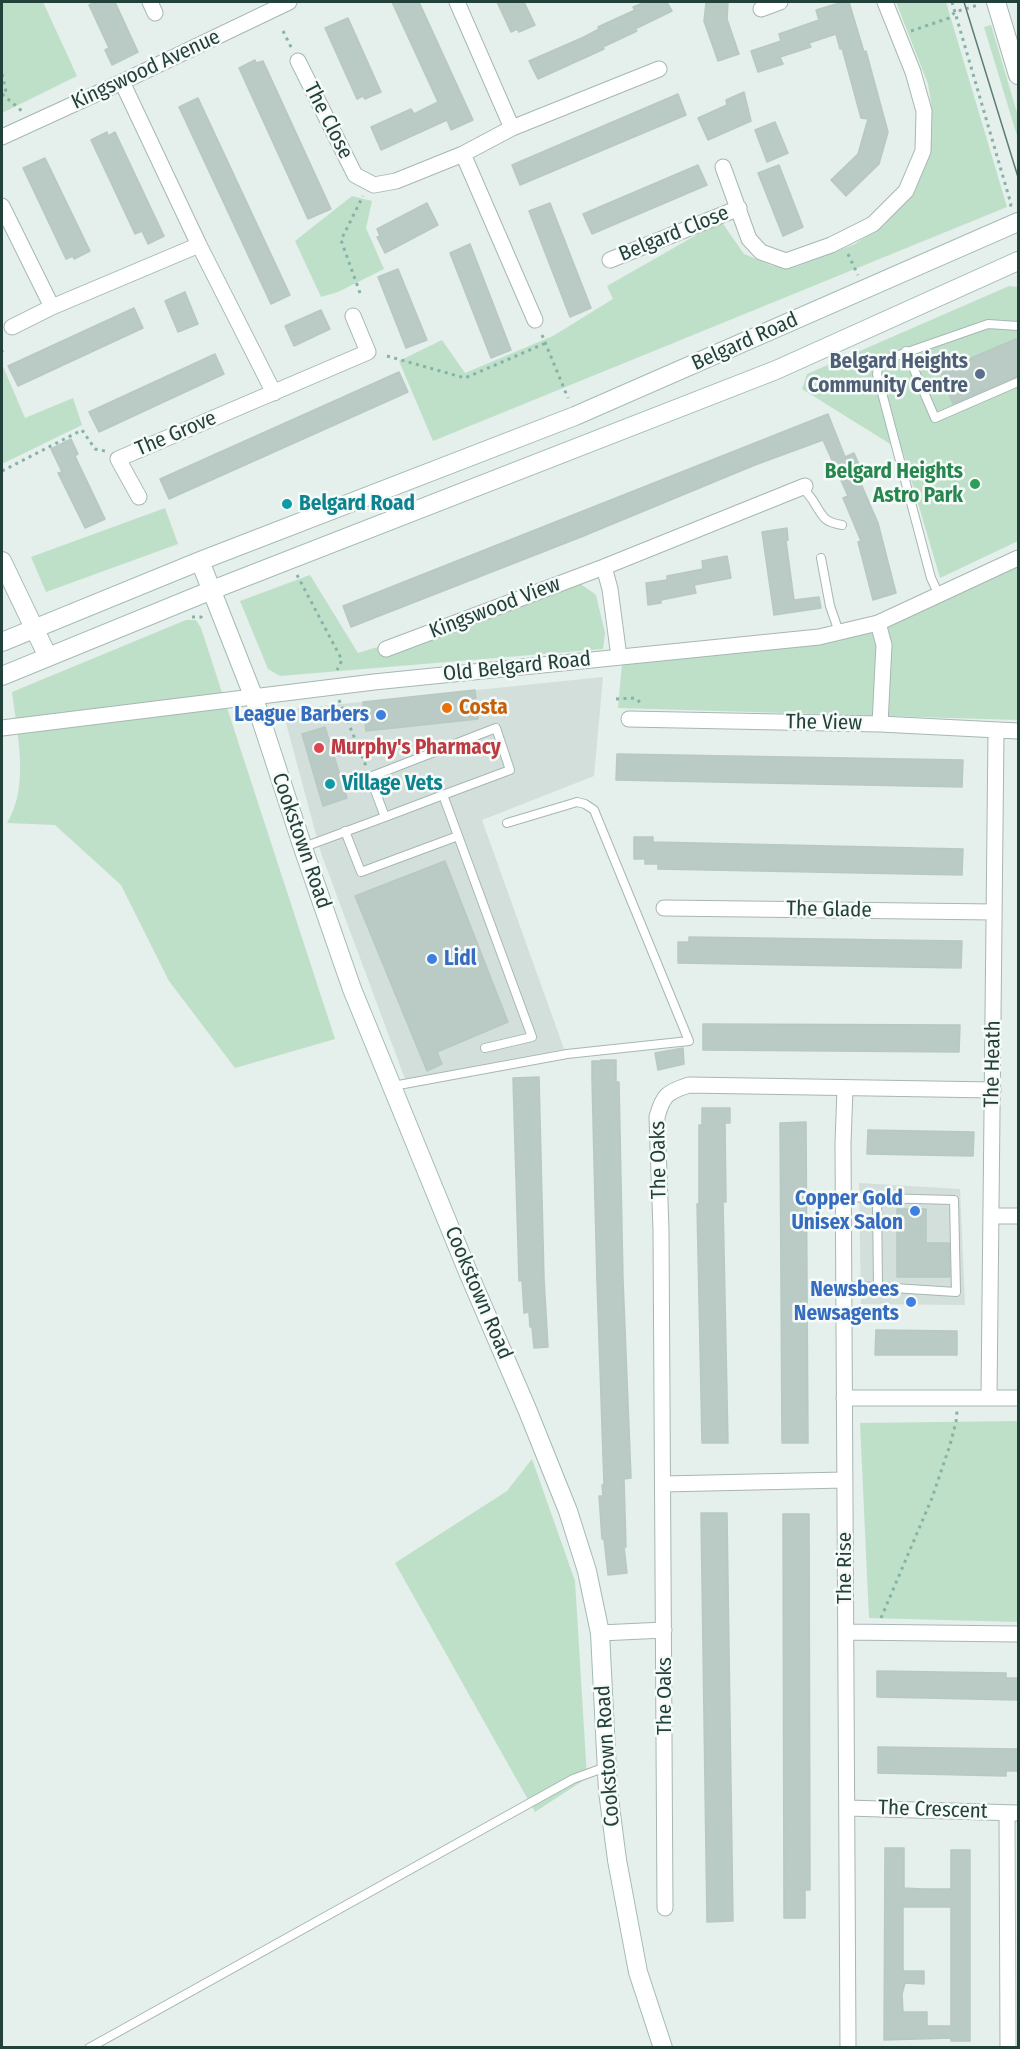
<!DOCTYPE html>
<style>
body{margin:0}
#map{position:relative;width:1020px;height:2049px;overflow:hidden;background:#e5efeb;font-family:"Fira Sans Condensed",sans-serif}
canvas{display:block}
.frame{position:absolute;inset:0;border:3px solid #23413b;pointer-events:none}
</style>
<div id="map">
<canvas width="1020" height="2049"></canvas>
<div class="frame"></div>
</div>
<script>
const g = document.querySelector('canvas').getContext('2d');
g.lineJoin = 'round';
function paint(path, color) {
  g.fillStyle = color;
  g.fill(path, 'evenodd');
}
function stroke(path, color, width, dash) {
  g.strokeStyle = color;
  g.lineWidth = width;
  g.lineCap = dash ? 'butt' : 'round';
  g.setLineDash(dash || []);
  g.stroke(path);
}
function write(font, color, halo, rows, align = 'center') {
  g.font = font + ' "Fira Sans Condensed",sans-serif';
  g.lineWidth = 5;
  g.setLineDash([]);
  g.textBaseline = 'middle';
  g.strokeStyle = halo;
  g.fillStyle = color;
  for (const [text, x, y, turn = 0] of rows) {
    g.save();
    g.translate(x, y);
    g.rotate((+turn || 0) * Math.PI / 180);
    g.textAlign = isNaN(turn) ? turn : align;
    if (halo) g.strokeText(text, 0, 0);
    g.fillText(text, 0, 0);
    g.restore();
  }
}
paint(new Path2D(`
 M603,677L594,776L482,820L564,1049L405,1079L321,853L286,723L293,709Z
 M859,1183L960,1189L965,1305L861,1304Z`), '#d3dfda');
paint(new Path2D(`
 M2,2H43L77,76L2,113Z
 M896,2H946L1007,207L433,441L399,361L442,340L465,373L553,336L613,299L607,286L721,221L744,254L773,266L795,267L855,244L884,225L907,200L920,178L926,162L932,127L931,102L928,84Z
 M991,25L1018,116V139L984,27Z
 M352,196L372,201L366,228L384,269L338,292L321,297L295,241Z
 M1009,286L1018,287V541L940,578L903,452L802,389L807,374Z
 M2,364L25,418L73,398L82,425L2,464Z
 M165,508L178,544L46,592L31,557Z
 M1018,566V720L618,708L622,664L822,643L945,598Z
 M310,575L358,653L581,584L596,595L605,633L603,649L280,676L268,669L240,601Z
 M186,620H196L201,628L335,1039L235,1068L169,981L121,885L55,825L7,823C30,785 17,734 12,692Z
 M1018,1421V1622L869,1618L860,1423Z
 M532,1459L575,1581L587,1778L535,1812L395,1563L507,1491Z`), '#bee0c9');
const building = new Path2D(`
 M96,2H115L138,52L112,65L105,50L109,48L89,5Z
 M392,2H419L473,120L451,130L447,120L381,150L371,127L411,109L414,114L438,102Z
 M497,2H524L535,25L519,32L517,29L511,32Z
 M646,2H667L672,11L635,29L637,31L603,47L604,49L538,79L529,61L584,37L599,29L598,27L635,10L633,7Z
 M706,2H728L727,19L739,54L718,61L704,21Z
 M843,2H849L864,52L866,51L888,132L879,164L846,196L831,180L858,154L868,119L861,118L842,48L840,49L836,34L809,43L811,47L780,57L783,64L758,72L751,51L781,41L779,34L819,20L816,10Z
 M348,18L381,92L365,99L363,96L357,99L325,28Z
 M255,60L256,63L263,61L331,209L308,219L239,68Z
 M744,92L751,121L708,140L698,118L727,105L726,100Z
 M678,94L686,115L520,185L512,165Z
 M198,98L290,295L271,304L179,107Z
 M775,122L788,153L767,162L755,130Z
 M107,132L108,136L115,132L164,236L148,244L142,231L135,234L91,140Z
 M45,158L90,251L74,259L73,256L66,259L23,168Z
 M698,165L707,185L592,234L583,214Z
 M779,165L803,227L783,236L758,173Z
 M427,203L438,225L385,253L377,237L380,236L377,229Z
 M550,203L591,308L570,317L529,211Z
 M470,244L511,350L491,358L450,253Z
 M398,269L427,340L406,348L378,277Z
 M185,292L198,324L178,332L165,301Z
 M134,308L143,328L18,386L8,366Z
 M321,310L330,329L294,346L285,326Z
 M1016,339L1018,346V376L953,404L940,371Z
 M215,354L224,374L99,432L89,412Z
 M399,372L408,392L169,499L160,479Z
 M828,414L845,457L854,453L864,476L859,479L878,523L896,593L873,600L858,542L861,541L843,498L848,496L823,440L755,465L581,537L351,627L343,606Z
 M71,439L78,454L75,456L105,519L85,528L58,473L62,472L51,449Z
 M787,528L788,540L786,541L794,600L819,597L821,608L774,615L762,532Z
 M727,556L731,578L694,585L696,593L661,600V603L648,605L646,583L667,580V576L703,569L702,561Z
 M475,690L478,719L366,731L363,702Z
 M325,727L347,798L323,806L302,734Z
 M617,754L963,760L962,787L616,780Z
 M634,837H653V842L963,849L962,875L658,869V864H645V859H634Z
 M445,861L508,1022L437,1052L442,1064L427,1071L355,896Z
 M689,937L962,941L961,968L678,963V942H689Z
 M703,1024L960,1025L959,1052L703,1050Z
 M683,1048L684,1064L658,1070L655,1053Z
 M601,1060H616V1082H619L623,1279L631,1478L624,1479L626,1547H624L627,1573L608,1575L604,1539H602L599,1496H603L602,1485H604L597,1282L592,1079V1061H601Z
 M539,1077L544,1279L548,1347L534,1348L532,1327H530L529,1312L524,1313L522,1280L519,1281L513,1078Z
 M702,1108H730V1123H725L726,1202H723L728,1443H702L697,1204H699V1125H702Z
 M806,1122L808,1443H782L780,1123Z
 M868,1130L974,1132L973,1156L867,1154Z
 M897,1209H926V1243H949L950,1277H897Z
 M876,1330L957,1331V1355H875Z
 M701,1513H727L733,1921L707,1922Z
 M783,1514H809L810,1890H805V1918H784Z
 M877,1671L1006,1673V1678H1018V1700L877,1697Z
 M878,1747L1018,1749V1771H1006V1776L878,1773Z
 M885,1848H904V1888L923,1889H951V1850H970V2041H951V2038L884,2040ZM903,1907H951V2026H927V2012H903L902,1994L905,1983L924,1984V1971H903Z`);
paint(building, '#bacac4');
stroke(building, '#b7c9c2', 1.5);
const lane = new Path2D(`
 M906,351L935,418L1018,382
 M802,487C807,493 812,498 815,504C824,518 824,522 842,525
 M821,558L830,606L839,632
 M939,595L931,578L877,374L879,362L988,324L1018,326
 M385,817L443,795
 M345,831L361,872L458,836
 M304,847L385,817L370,777L496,728L510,770L443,795L532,1037L485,1048
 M393,1086L567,1054L689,1041L594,810L585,804L577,802L507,823
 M843,1197L877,1198L878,1287L844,1286
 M877,1198L954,1200L956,1292L878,1287
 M89,2048L573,1779L606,1767`);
const street = new Path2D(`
 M150,2L155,13
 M457,2L512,128
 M761,9L780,2
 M298,61L355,175L374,185L396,181L463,154L512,128L659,69
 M122,82L199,245L274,393
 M2,137L122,82L289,2
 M463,154L535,320
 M723,167L749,239L761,252L786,261L831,245L873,224L906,191L923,151L924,111L913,72L885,2
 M2,206L52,307
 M610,260L739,208
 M12,327L52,307L199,245
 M139,497L118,459L368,352L353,316
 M604,567L610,589L619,657
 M878,623L884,645L880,724
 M386,649L604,567L805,486
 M629,719L880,724L1018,731
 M2,728L374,682L819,637L878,623L1018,558
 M664,908L994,912
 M845,1089L843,1143L848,2048
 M991,1216H1018
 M989,1397L996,731
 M844,1398H1018
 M663,1484L845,1480
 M846,1632L1018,1634
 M600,1633L664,1630
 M847,1808L1018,1813
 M1007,1813L1008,2048
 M665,1908L661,1230L657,1117C663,1095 667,1092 689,1085L993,1090`);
const secondary = new Path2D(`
 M996,2L1018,75
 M2,561L48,657
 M200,561L254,698L303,848L352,989L468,1272L527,1409L568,1511L587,1571L600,1633L608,1791L617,1860L638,1972L663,2048
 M2,642L200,561L575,416L1018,222
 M2,676L212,590L776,370L1018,261`);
stroke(lane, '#a7b7b3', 10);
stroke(street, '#a7b7b3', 17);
stroke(secondary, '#a3bbb4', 20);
stroke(new Path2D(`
 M952,2L1011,204L1010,207
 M283,31L292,49
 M911,31L949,18L955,12L978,5
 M2,74L7,96
 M2,94L23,112
 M848,254L858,275
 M360,293L341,240L363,196
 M542,335L568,398
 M2,351L3,350
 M387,356L465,378L546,343
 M2,471L82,430L95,449L105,451
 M297,575L342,660L337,670
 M192,617H201L204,621
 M616,699L635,698L642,704
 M339,700L366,766
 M881,1618L932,1498L950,1445L956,1422L957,1411`), '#85b3a7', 3, [3, 4.5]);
stroke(lane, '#fff', 8);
stroke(street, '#fff', 15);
stroke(secondary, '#fff', 18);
stroke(new Path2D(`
 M964,2L1018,177`), '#5e7c76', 1.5);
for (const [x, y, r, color] of [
 [980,374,6,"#5c6f8a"],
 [975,484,6,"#2e9e5b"],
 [287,504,6,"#0f9aa8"],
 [447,708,6,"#e8710a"],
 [381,715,6,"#3f7fe0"],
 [319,748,6,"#e0444e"],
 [330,784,6,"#0f9aa8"],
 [432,959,6,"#3f7fe0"],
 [915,1211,6,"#3f7fe0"],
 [911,1302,6,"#3f7fe0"]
]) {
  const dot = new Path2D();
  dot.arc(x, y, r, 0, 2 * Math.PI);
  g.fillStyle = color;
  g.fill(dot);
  stroke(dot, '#f6fbf9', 2);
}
write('21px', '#23413b', '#f6fbf9', [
 ["Kingswood Avenue",146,70,-25],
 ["The Close",328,121,63],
 ["Belgard Close",674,234,-22],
 ["Belgard Road",745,342,-24],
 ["The Grove",176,434,-23],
 ["Kingswood View",495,608,-21],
 ["Old Belgard Road",517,667,-6],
 ["The View",824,723,1],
 ["Cookstown Road",301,841,71],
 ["The Glade",829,910,1],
 ["The Heath",993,1064,-89],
 ["The Oaks",659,1160,-91],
 ["Cookstown Road",478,1293,67],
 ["The Rise",845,1568,-90],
 ["The Oaks",665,1696,-90],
 ["Cookstown Road",608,1756,-94],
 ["The Crescent",933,1810,2]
]);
write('bold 21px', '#4e5e75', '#f6fbf9', [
 ["Belgard Heights",968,362],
 ["Community Centre",968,386]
], 'right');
write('bold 21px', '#27864d', '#f6fbf9', [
 ["Belgard Heights",963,472],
 ["Astro Park",963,496]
], 'right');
write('bold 21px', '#0d838f', '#f6fbf9', [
 ["Belgard Road",299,504],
 ["Village Vets",342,784]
], 'left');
write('bold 21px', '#c56008', '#f6fbf9', [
 ["Costa",459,708]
], 'left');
write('bold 21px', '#366cbe', '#f6fbf9', [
 ["League Barbers",369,715],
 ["Lidl",444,959,"left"],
 ["Copper Gold",903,1199],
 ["Unisex Salon",903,1223],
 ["Newsbees",899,1290],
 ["Newsagents",899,1314]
], 'right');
write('bold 21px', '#be3a42', '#f6fbf9', [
 ["Murphy's Pharmacy",331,748]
], 'left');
</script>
